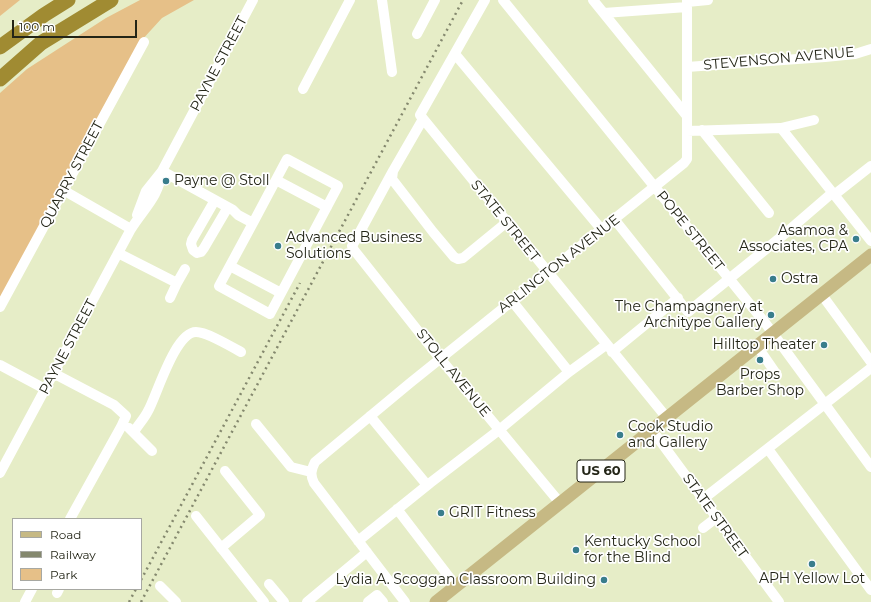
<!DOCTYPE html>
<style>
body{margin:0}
#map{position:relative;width:871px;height:602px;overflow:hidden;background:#e6edc7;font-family:Montserrat,sans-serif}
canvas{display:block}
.legend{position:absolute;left:12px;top:518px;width:130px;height:72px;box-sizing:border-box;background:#fff;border:1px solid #a7a8a2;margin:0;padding:5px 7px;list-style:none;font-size:12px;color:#232517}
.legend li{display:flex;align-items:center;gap:8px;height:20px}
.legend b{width:20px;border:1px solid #a7a8a2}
.scale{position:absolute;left:12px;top:20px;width:125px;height:18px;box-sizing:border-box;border:2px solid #232517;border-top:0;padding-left:5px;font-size:12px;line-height:14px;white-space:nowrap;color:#232517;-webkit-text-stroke:3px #fff;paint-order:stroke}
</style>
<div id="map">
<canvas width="871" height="602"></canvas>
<ul class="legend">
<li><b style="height:5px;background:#c6b984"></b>Road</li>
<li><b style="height:5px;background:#84886e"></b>Railway</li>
<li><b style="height:11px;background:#e6c088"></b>Park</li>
</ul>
<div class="scale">100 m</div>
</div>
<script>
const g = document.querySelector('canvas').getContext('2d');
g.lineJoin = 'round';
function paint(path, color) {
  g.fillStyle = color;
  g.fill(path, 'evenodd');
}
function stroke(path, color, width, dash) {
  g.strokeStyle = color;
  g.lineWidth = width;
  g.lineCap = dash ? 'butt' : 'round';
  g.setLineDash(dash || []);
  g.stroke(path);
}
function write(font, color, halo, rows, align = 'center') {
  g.font = font + ' Montserrat,sans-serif';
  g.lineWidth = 3.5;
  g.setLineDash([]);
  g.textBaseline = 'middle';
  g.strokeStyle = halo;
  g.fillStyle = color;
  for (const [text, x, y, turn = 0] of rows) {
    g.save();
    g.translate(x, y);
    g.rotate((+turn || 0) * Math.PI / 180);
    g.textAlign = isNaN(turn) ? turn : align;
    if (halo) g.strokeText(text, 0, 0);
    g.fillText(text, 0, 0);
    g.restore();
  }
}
paint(new Path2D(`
 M0,0H20L0,16Z
 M140,0H194L162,18L141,41L0,303V93L27,69L106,18Z`), '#e6c088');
stroke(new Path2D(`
 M382,0L392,72
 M485,0L420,115L667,418
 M503,0L766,324L871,467
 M593,0L687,116
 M687,2L708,0
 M604,13L687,7
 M417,34L435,0
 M455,54L602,230
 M687,67L825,57L855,54L871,49
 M303,89L350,0
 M423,119L393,171L392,179L433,232L454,257L458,259L463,258L507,222
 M781,128L871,241
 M702,130L769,213
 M687,131L781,128L814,120
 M162,171L233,210L238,215L253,223L219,286L270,314L338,186L287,159L253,223
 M393,171L355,241L352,246L354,250L434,351L560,503
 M276,180L327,207
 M63,190L131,229
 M834,195L871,166
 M215,200L192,240L191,244L193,250L197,253L201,252L204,248L228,207
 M137,215L146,191L162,171L253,0
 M615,220L688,312L781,237L832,193
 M118,253L177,283L170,298
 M230,266L281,293
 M177,283L185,269
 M822,295L871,362
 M512,301L569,372
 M0,307L144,42
 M757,346L777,375
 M612,352L678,298
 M0,365L45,389
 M53,373L114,405L126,416L121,427L70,519
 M370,416L427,485
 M256,424L291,467L311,472
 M129,428L152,451
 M652,430L779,602
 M134,432C138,425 144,419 148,411C157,395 175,332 196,332C207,332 230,346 241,352
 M768,449L871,590
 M0,473L131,229C144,208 159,197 162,171
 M703,499L871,368
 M397,509L456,586
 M196,516L264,602
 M703,528L716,518
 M358,541L430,483L499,430L569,372L606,345
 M221,548L260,515L225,471
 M269,584L284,602
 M160,586L176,602
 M57,593L59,589
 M25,602L32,589
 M307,602L367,552
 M368,602L377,595L383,602
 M405,602L314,483C310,475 311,470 315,462L410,383L684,163L687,159V0`), '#fff', 10);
stroke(new Path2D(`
 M436,602L871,255`), '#c6b984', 13);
stroke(new Path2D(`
 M0,47L44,15L68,0
 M0,79L41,43L111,0`), '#a08b32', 15);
stroke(new Path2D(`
 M141,580L300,283
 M129,602L136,589
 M141,602L463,0`), '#84886e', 2.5, [2, 4]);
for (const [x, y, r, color] of [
 [166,181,4,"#397d8c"],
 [856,239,4,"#397d8c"],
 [278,246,4,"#397d8c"],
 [773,279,4,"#397d8c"],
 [771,315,4,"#397d8c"],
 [824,345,4,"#397d8c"],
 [760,360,4,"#397d8c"],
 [620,435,4,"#397d8c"],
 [441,513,4,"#397d8c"],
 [576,550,4,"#397d8c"],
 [812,564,4,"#397d8c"],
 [604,580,4,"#397d8c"]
]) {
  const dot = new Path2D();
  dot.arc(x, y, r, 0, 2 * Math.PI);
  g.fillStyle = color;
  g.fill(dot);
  stroke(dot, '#fff', 1.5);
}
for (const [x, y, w] of [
 [601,471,48]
]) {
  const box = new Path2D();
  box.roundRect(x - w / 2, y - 11, w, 22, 3);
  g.fillStyle = '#fff';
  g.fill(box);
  stroke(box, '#232517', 1);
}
write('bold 13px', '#232517', null, [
 ["US 60",601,471]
]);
write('14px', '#232517', '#fff', [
 ["STEVENSON AVENUE",779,59,-5],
 ["PAYNE STREET",219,64,-62],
 ["QUARRY STREET",72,175,-62],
 ["STATE STREET",505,221,51],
 ["POPE STREET",690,231,51],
 ["ARLINGTON AVENUE",559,264,-38],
 ["PAYNE STREET",68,347,-62],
 ["STOLL AVENUE",453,373,51],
 ["STATE STREET",715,516,54]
]);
write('14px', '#232517', '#fff', [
 ["Payne @ Stoll",174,181],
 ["Asamoa &",848,231,"right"],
 ["Associates, CPA",848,247,"right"],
 ["Advanced Business",286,238],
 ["Solutions",286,254],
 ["Ostra",781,279],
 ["The Champagnery at",763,307,"right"],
 ["Architype Gallery",763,323,"right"],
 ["Hilltop Theater",816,345,"right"],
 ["Props",760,375,"center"],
 ["Barber Shop",760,391,"center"],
 ["Cook Studio",628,427],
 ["and Gallery",628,443],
 ["GRIT Fitness",449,513],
 ["Kentucky School",584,542],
 ["for the Blind",584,558],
 ["APH Yellow Lot",812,579,"center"],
 ["Lydia A. Scoggan Classroom Building",596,580,"right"]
], 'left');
</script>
